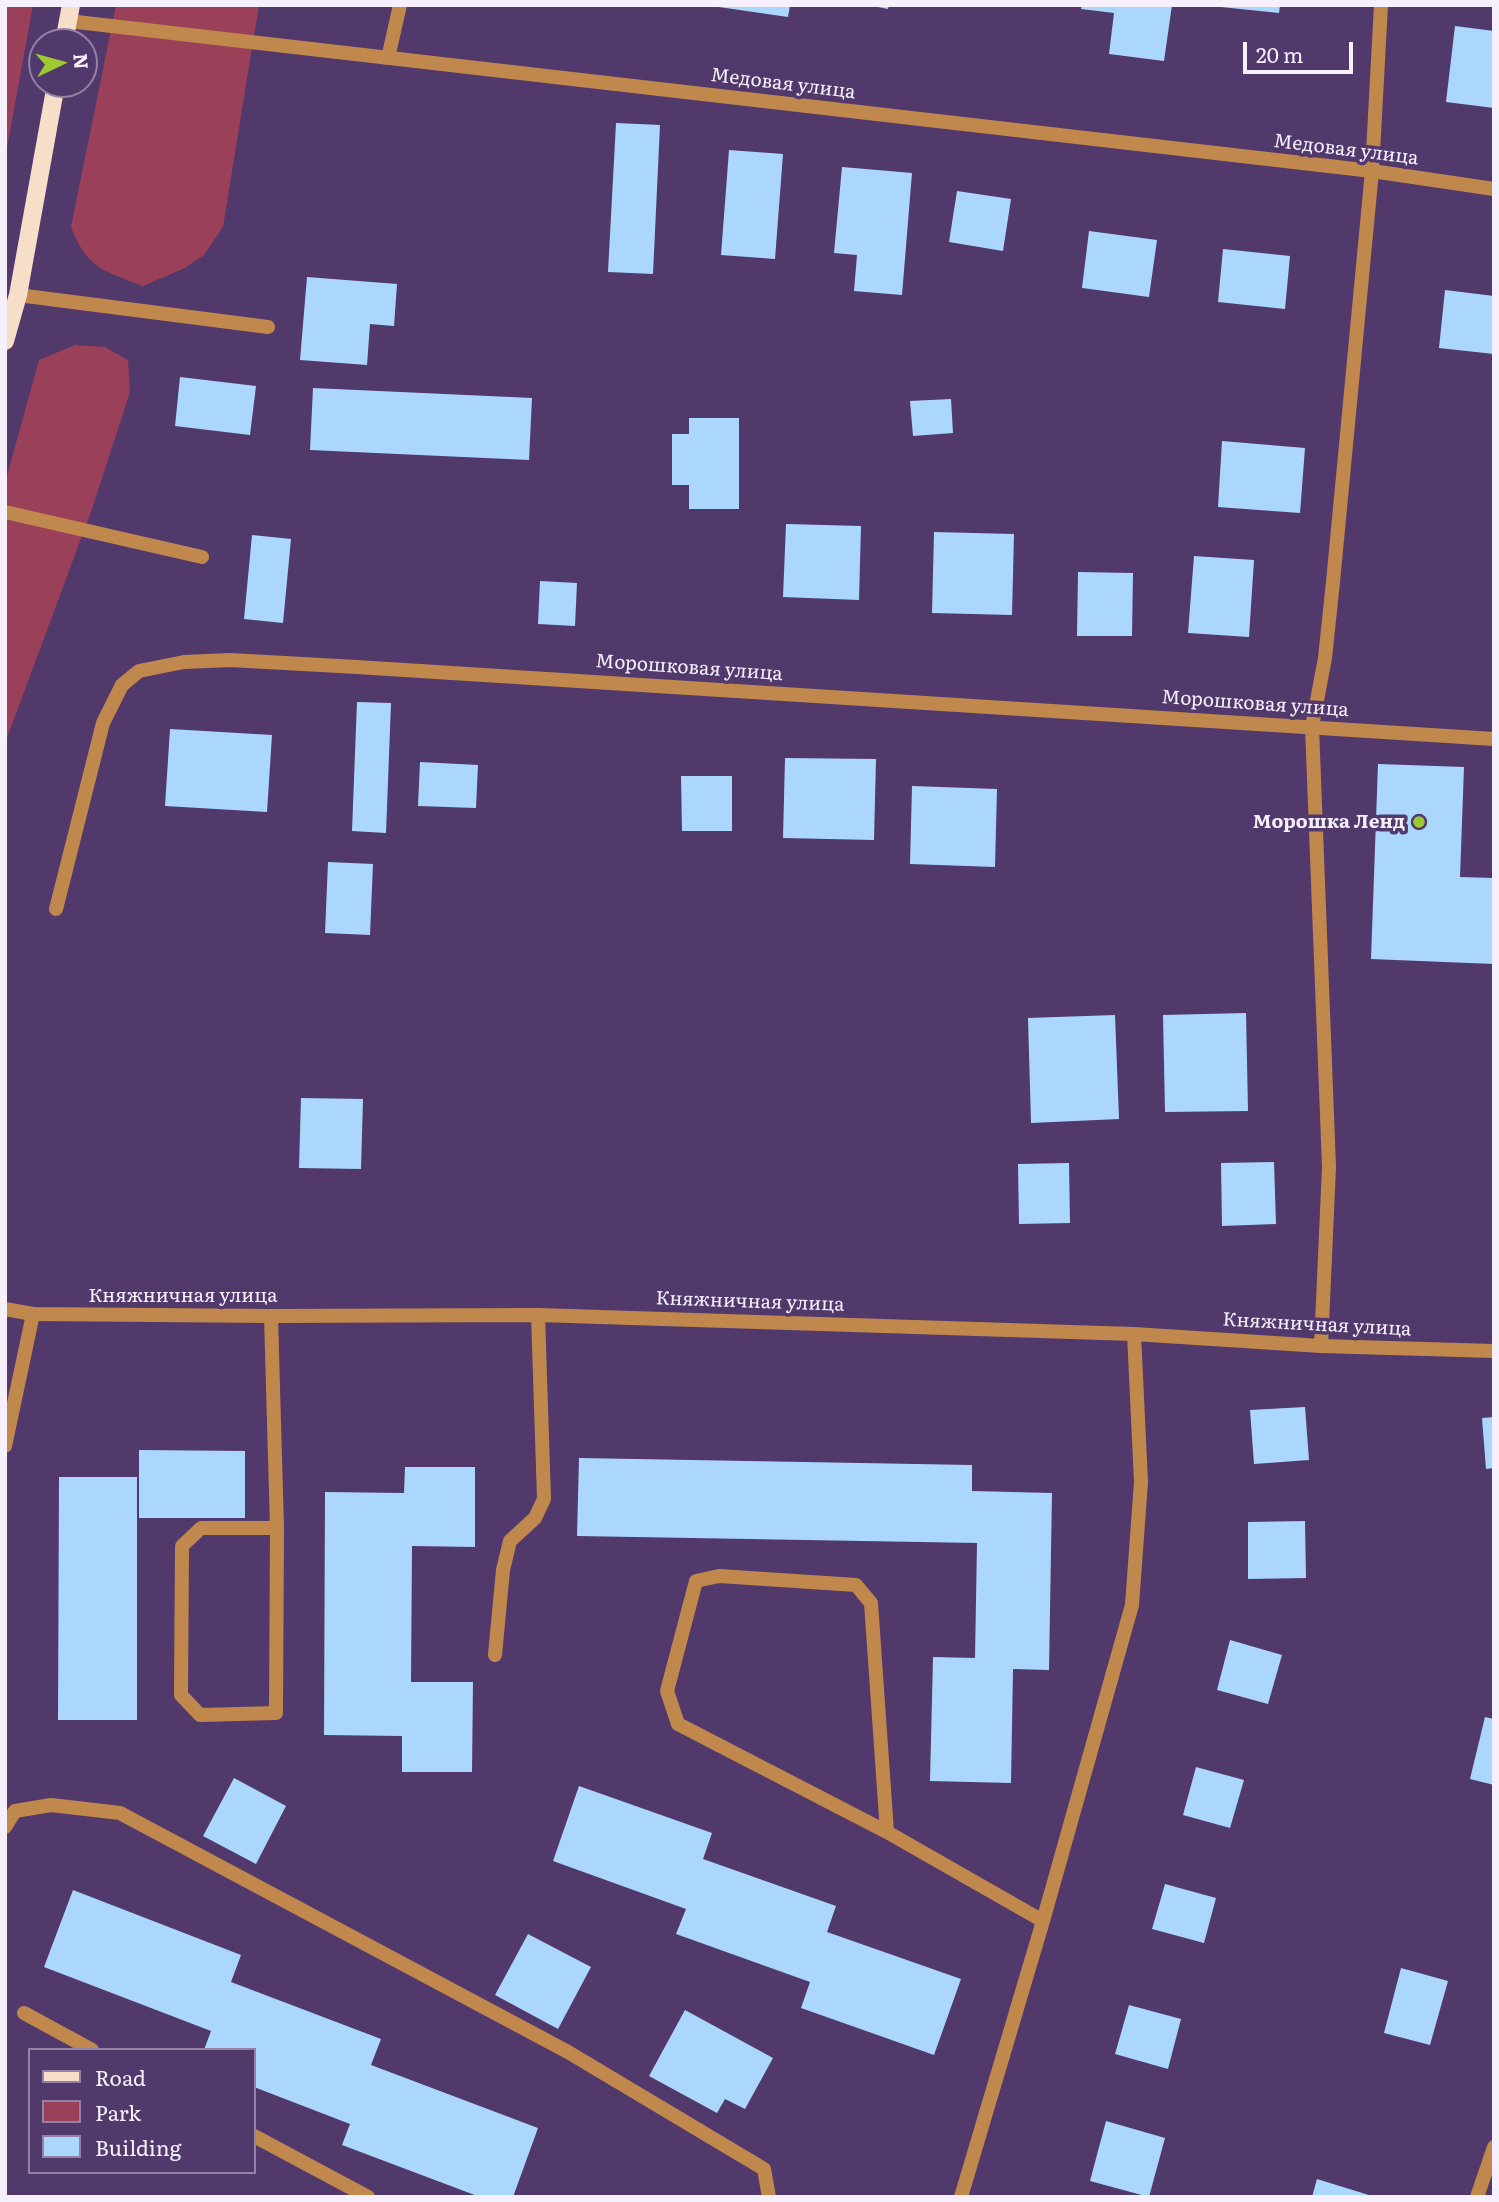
<!DOCTYPE html>
<meta charset="utf-8">
<style>
body{margin:0}
#map{position:relative;width:1499px;height:2202px;overflow:hidden;background:#52396c;font-family:Literata,serif}
canvas{display:block}
.frame{position:absolute;inset:0;border:7px solid #f5f0fc;pointer-events:none}
.legend{position:absolute;left:28px;top:2048px;width:228px;height:126px;box-sizing:border-box;background:#52396c;border:2px solid #9382a6;margin:0;padding:9px 12px;list-style:none;font-size:21px;color:#f5f0fc}
.legend li{display:flex;align-items:center;gap:14px;height:35px}
.legend b{width:35px;border:2px solid #9382a6}
.north{position:absolute;left:28px;top:28px;width:70px;height:70px;box-sizing:border-box;background:#52396c;border:2px solid #9382a6;border-radius:50%;rotate:85deg;font-size:19px;font-weight:700;line-height:28px;text-align:center;color:#f5f0fc}
.north::after{content:'';display:block;margin:auto;width:24px;height:32px;background:#9dca31;clip-path:polygon(50% 0,100% 100%,50% 72%,0 100%)}
.scale{position:absolute;left:1243px;top:42px;width:110px;height:32px;box-sizing:border-box;border:4px solid #f5f0fc;border-top:0;padding-left:9px;font-size:21px;line-height:24px;white-space:nowrap;color:#f5f0fc;-webkit-text-stroke:5px #52396c;paint-order:stroke}
</style>
<div id="map">
<canvas width="1499" height="2202"></canvas>
<div class="frame"></div>
<ul class="legend">
<li><b style="height:9px;background:#f6dec9"></b>Road</li>
<li><b style="height:19px;background:#9a4059"></b>Park</li>
<li><b style="height:19px;background:#acd7fd"></b>Building</li>
</ul>
<div class="north">N</div>
<div class="scale">20 m</div>
</div>
<script>
const g = document.querySelector('canvas').getContext('2d');
g.lineJoin = 'round';
function paint(path, color) {
  g.fillStyle = color;
  g.fill(path, 'evenodd');
}
function stroke(path, color, width, dash) {
  g.strokeStyle = color;
  g.lineWidth = width;
  g.lineCap = dash ? 'butt' : 'round';
  g.setLineDash(dash || []);
  g.stroke(path);
}
function write(font, color, halo, rows, align = 'center') {
  g.font = font + ' Literata,serif';
  g.lineWidth = 7;
  g.setLineDash([]);
  g.textBaseline = 'middle';
  g.strokeStyle = halo;
  g.fillStyle = color;
  for (const [text, x, y, turn = 0] of rows) {
    g.save();
    g.translate(x, y);
    g.rotate((+turn || 0) * Math.PI / 180);
    g.textAlign = isNaN(turn) ? turn : align;
    if (halo) g.strokeText(text, 0, 0);
    g.fillText(text, 0, 0);
    g.restore();
  }
}
paint(new Path2D(`
 M5,5H33L5,159Z
 M116,5H259L223,227L204,255L183,269L143,286C103,270 88,270 71,227Z
 M75,345L105,347L128,360L130,392L92,509L5,743V483L39,360Z`), '#9a4059');
paint(new Path2D(`
 M705,5H790L788,17Z
 M868,5H889L888,9Z
 M1082,5H1172L1164,61L1109,54L1114,13L1081,9Z
 M1221,5H1280L1279,13L1221,7Z
 M1455,26L1494,31V108L1446,102Z
 M616,123L660,125L653,274L608,272Z
 M729,150L783,154L775,259L721,255Z
 M842,167L912,173L902,295L854,291L857,255L834,253Z
 M957,191L1011,199L1003,251L949,242Z
 M1089,231L1157,240L1149,297L1082,288Z
 M1223,249L1290,256L1285,309L1218,302Z
 M307,277L397,284L394,326L370,324L367,365L300,360Z
 M1445,290L1494,296V354L1439,348Z
 M180,377L256,386L250,435L175,426Z
 M313,388L532,398L529,460L310,450Z
 M951,399L953,433L913,436L910,401Z
 M689,418H739V509H689V485H672V434H689Z
 M1222,441L1305,448L1300,513L1218,507Z
 M786,524L861,526L859,600L783,597Z
 M934,532L1014,534L1012,615L932,613Z
 M252,535L291,539L283,623L244,619Z
 M1194,556L1254,560L1249,637L1188,633Z
 M1078,572L1133,573L1132,636H1077Z
 M540,581L577,583L575,626L538,624Z
 M357,702L391,703L386,833L352,831Z
 M170,729L272,735L267,812L165,806Z
 M785,758L876,759L874,840L783,838Z
 M420,762L478,765L476,808L418,806Z
 M1378,764L1464,767L1460,877L1494,878V964L1371,959Z
 M681,776H732V831H682Z
 M912,786L997,789L995,867L910,864Z
 M328,862L373,864L370,935L325,933Z
 M1246,1013L1248,1111L1165,1112L1163,1015Z
 M1115,1015L1119,1119L1031,1123L1028,1018Z
 M301,1098L363,1099L361,1169L299,1168Z
 M1274,1162L1276,1224L1222,1226L1221,1163Z
 M1069,1163L1070,1223L1019,1224L1018,1164Z
 M1305,1407L1309,1460L1254,1464L1250,1410Z
 M1494,1417V1468L1486,1469L1482,1418Z
 M139,1450L245,1451V1518H139Z
 M579,1458L972,1465V1491L1052,1493L1049,1670L1013,1669L1011,1783L930,1781L933,1657L975,1658L977,1543L577,1536Z
 M405,1467H475V1547L412,1546L411,1682H473L472,1772H402V1736L324,1735L325,1492L404,1493Z
 M59,1477H137V1720H58Z
 M1305,1521L1306,1578L1248,1579V1522Z
 M1230,1640L1282,1655L1268,1704L1217,1690Z
 M1485,1717L1494,1719V1785L1470,1779Z
 M1196,1767L1244,1780L1230,1828L1183,1815Z
 M234,1778L286,1806L256,1864L203,1836Z
 M579,1786L712,1833L703,1859L836,1906L827,1932L961,1979L934,2055L801,2008L810,1982L676,1934L686,1909L553,1861Z
 M1165,1884L1216,1898L1204,1943L1152,1929Z
 M73,1890L241,1955L231,1982L381,2039L371,2065L538,2128L513,2197H480L342,2145L350,2124L254,2087V2050H204L211,2031L44,1967Z
 M528,1934L591,1967L558,2029L495,1995Z
 M1401,1968L1448,1981L1430,2045L1384,2033Z
 M1129,2005L1181,2019L1168,2069L1115,2054Z
 M685,2010L773,2058L745,2109L725,2099L717,2113L649,2076Z
 M1106,2121L1165,2138L1149,2197L1090,2181Z
 M1317,2179L1372,2196V2197H1312Z`), '#acd7fd');
stroke(new Path2D(`
 M388,58L400,5
 M18,295L268,327
 M5,512L202,557
 M271,1316L277,1528L276,1713L200,1715L181,1695L182,1546L201,1528H277
 M5,1446L33,1314
 M495,1655L503,1570L510,1541L535,1518L544,1499L538,1315
 M5,1827L15,1811L51,1805L120,1813L568,2052L764,2169L769,2197
 M887,1832L871,1603L856,1585L719,1576L696,1581L667,1691L678,1724L887,1832L1043,1921
 M24,2013L92,2050
 M254,2136L368,2197
 M961,2197L1043,1921L1132,1605L1141,1482L1134,1334
 M1477,2197L1494,2147`), '#c1884d', 14);
stroke(new Path2D(`
 M68,21L1372,171L1494,189
 M56,909L103,723L122,685L139,671L184,662L230,660L357,667L1494,739
 M5,1309L33,1314L271,1316L538,1315L1134,1334L1321,1346L1494,1351
 M1321,1346L1329,1167L1312,727L1325,658L1333,582L1372,171L1381,5`), '#c1884d', 14);
stroke(new Path2D(`
 M64,42L71,5
 M5,341L18,295L56,84`), '#f6dec9', 18);
for (const [x, y, r, color] of [
 [1419,822,7,"#9dca31"]
]) {
  const dot = new Path2D();
  dot.arc(x, y, r, 0, 2 * Math.PI);
  g.fillStyle = color;
  g.fill(dot);
  stroke(dot, '#52396c', 2.5);
}
write('19px', '#f5f0fc', '#52396c', [
 ["Медовая улица",783,84,7],
 ["Медовая улица",1346,150,7],
 ["Морошковая улица",689,668,4],
 ["Морошковая улица",1255,704,4],
 ["Княжничная улица",183,1296],
 ["Княжничная улица",750,1302,2],
 ["Княжничная улица",1317,1325,3]
]);
write('bold 19px', '#f5f0fc', '#52396c', [
 ["Морошка Ленд",1405,822]
], 'right');
</script>
